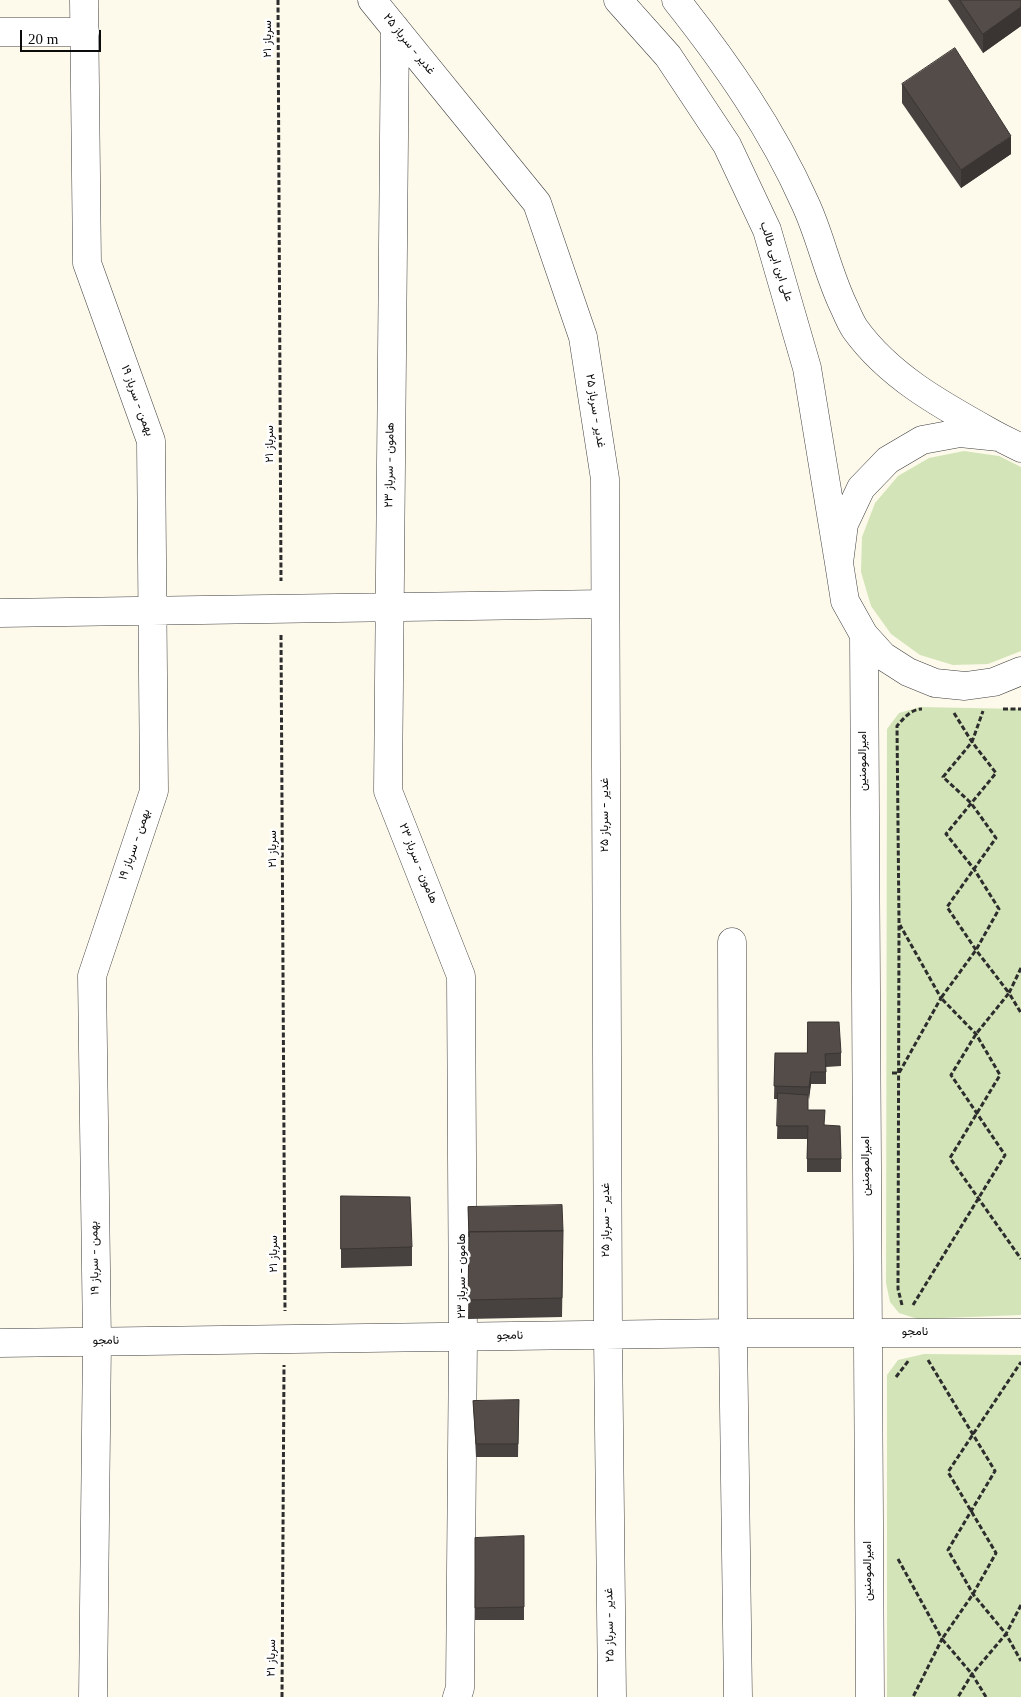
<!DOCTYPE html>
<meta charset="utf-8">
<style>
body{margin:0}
#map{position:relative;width:1021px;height:1697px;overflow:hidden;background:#fdf9eb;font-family:Georgia,serif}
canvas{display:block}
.scale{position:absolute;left:20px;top:30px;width:81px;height:22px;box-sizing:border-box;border:2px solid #0b0b0b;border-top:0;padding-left:6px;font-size:15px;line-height:18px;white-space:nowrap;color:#0b0b0b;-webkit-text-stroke:4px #fff;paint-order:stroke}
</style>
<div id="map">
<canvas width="1021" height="1697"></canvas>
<div class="scale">20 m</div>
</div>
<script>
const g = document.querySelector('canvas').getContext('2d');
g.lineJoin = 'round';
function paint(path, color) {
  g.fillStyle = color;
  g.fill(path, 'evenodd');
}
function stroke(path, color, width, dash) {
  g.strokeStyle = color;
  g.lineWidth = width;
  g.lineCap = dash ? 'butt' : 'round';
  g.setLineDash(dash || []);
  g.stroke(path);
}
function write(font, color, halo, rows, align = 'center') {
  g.font = font + ' Georgia,Vazirmatn,serif';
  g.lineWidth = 5;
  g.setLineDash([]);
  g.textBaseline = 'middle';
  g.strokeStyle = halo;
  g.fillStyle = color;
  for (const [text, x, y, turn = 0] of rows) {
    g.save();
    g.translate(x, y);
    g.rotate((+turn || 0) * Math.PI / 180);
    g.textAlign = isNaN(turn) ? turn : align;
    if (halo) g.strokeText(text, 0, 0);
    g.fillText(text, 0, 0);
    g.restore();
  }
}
paint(new Path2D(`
 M964,451L999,456L1021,467V651L988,664L953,665L920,655L891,634L871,606L861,572L862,537L875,503L898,476L929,458Z
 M920,707L1021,709V1315L918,1319L899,1313L890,1302L886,1283L887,729L899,713Z
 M924,1354L1021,1355V1697H887V1375L898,1360Z`), '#d3e5b8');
const minor = new Path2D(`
 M84,0L87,263L151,441L154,791L92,976L97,1342L93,1697
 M372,0L537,203L583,337L605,479L608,1336L612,1697
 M618,0L668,56L727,145L767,230L807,368L839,563
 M676,0C726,63 772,129 805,203C821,237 828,275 845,309C848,316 851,323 855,329C891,379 947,408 999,437
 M395,28L388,791L461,976L463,1338L460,1688L457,1697
 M0,32H85
 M1021,448L999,437L960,433L922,440L888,460L861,488L844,524L839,563L845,601L864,635L883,656L908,672L935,683L965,686L994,682L1021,671
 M0,613L605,604
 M864,635L870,1697
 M732,942L733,1333L738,1697
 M0,1343L733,1333H1021`);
stroke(minor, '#3e3e3e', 29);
stroke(new Path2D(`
 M278,0L281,581
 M281,635L285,1311
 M1003,709H1021
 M954,713L972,742L996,773L946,834L974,869L999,909L976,950L941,998L976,1034L1000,1075L950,1158L1021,1259
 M1021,968L1009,993L1021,1013
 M892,1073H899L941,998L900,925
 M902,1305L898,1289L899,923L897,726C904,718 911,709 922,709
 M913,1305L1005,1155L951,1075L976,1034L1009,993L976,950L947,907L996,838L971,803L943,777L972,742L983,711
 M928,1360L995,1471L948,1550L973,1594L1006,1634L972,1674L958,1697
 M896,1377L909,1360
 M898,1559L942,1639L913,1697
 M1021,1605L1006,1634L1021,1661
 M282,1697L284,1365
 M986,1697L972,1674L942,1639L973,1594L996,1553L948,1472L1021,1362`), '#2d2d2d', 3, [5, 2.5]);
stroke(minor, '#fff', 28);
paint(new Path2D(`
 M948,0H1021V26L983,53Z
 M902,84L1011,154L961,188L902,103Z
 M775,1053H841V1066L826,1067V1084H811L808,1100V1110L825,1125L841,1159V1172H807V1139H777L778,1099H774Z
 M341,1196L412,1247V1266L341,1268Z
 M468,1207L563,1250L562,1317L468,1319L469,1246Z
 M519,1400L518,1457H476L473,1401Z
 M524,1536V1620H475V1538Z`), '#47413f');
paint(new Path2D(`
 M1021,7V26L983,53V34Z
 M1011,136V154L961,188V170Z
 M811,1072V1084L809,1100V1087Z`), '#3a3533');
const building = new Path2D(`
 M960,0H1021V7L983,34Z
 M955,48L1011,136L961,170L902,84Z
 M808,1022H839L841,1053L825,1054L826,1072H811L809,1087L774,1086L775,1053H807Z
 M778,1093L808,1095V1110H825L824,1125L840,1126L841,1159H807L808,1126H777Z
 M341,1196L410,1197L412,1247L341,1249Z
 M562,1205L563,1231L469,1232V1237L468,1207Z
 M563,1231L562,1298L468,1300L469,1232Z
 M519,1400L518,1444H476L473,1401Z
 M524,1536V1607L475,1608V1538Z`);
paint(building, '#534c49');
stroke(building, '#3a3533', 1);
write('12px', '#0b0b0b', '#fff', [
 ["سرباز ۲۱",269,39,-90],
 ["غدیر - سرباز ۲۵",408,45,51],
 ["علی ابن ابی طالب",775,262,72],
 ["بهمن - سرباز ۱۹",136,401,70],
 ["غدیر - سرباز ۲۵",594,411,81],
 ["سرباز ۲۱",271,444,-90],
 ["هامون - سرباز ۲۳",391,465,-89],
 ["امیرالمومنین",864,761,-90],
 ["غدیر - سرباز ۲۵",606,815,-90],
 ["بهمن - سرباز ۱۹",136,845,-71],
 ["سرباز ۲۱",274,849,-90],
 ["هامون - سرباز ۲۳",417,864,68],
 ["امیرالمومنین",867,1166,-90],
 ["غدیر - سرباز ۲۵",607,1220,-90],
 ["سرباز ۲۱",275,1254,-90],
 ["بهمن - سرباز ۱۹",96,1258,-91],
 ["هامون - سرباز ۲۳",463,1276,-90],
 ["نامجو",915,1333],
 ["نامجو",510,1337,-1],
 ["نامجو",106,1342,-1],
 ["امیرالمومنین",869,1571,-90],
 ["غدیر - سرباز ۲۵",611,1625,-91],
 ["سرباز ۲۱",273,1658,-89]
]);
</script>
